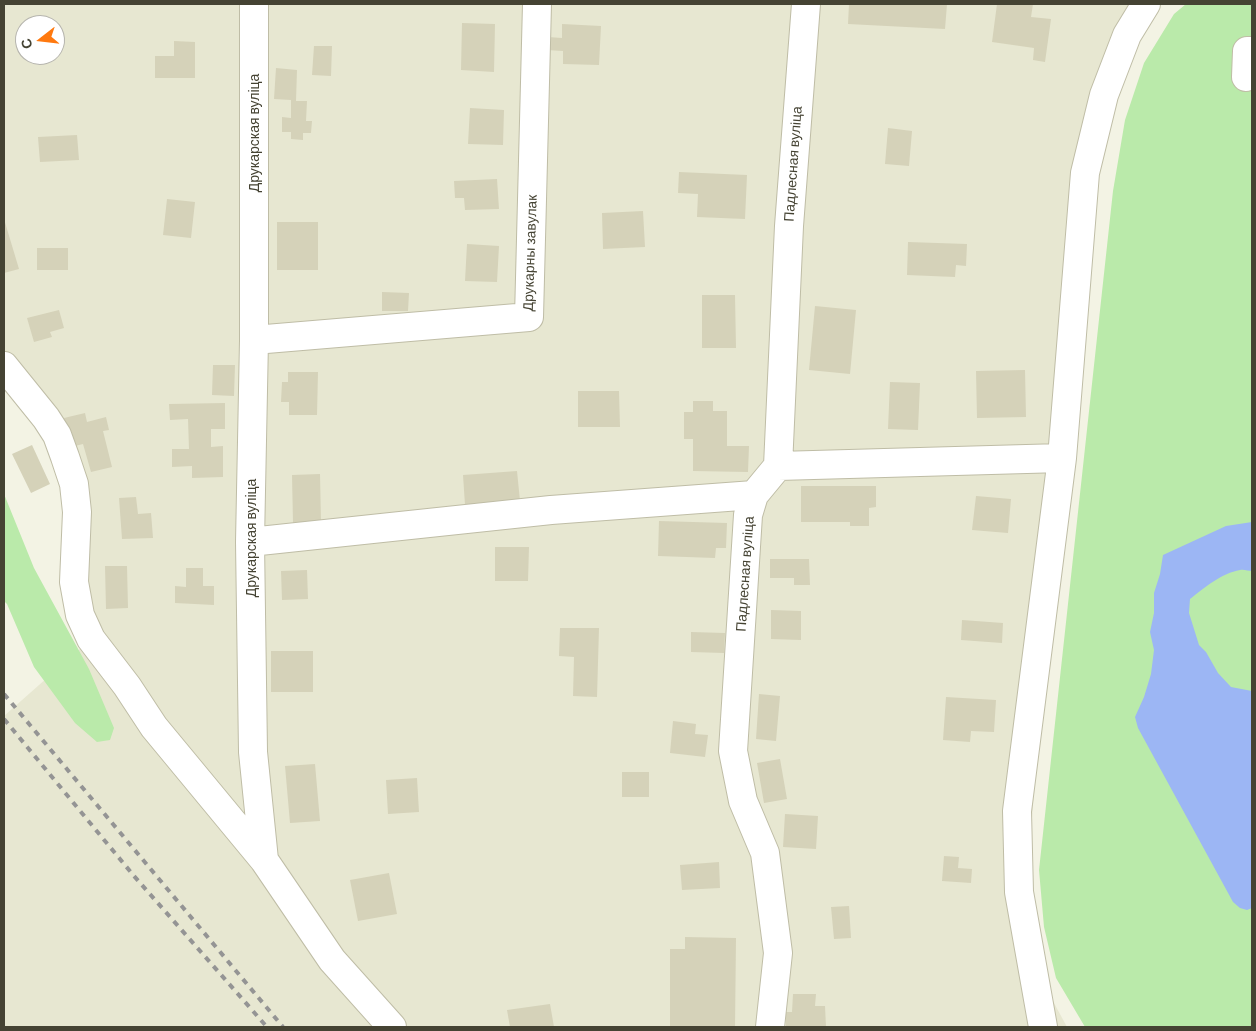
<!DOCTYPE html>
<meta charset="utf-8">
<style>
body{margin:0}
#map{position:relative;width:1256px;height:1031px;overflow:hidden;background:#f3f3e4;font-family:Barlow,sans-serif}
canvas{display:block}
.frame{position:absolute;inset:0;border:5px solid #454333;pointer-events:none}
.north{position:absolute;left:15px;top:15px;width:50px;height:50px;box-sizing:border-box;background:#fff;border:1px solid #b5b4ad;border-radius:50%;rotate:254deg;font-size:14px;font-weight:700;line-height:20px;text-align:center;color:#454333}
.north::after{content:'';display:block;margin:auto;width:18px;height:22px;background:#ff790f;clip-path:polygon(50% 0,100% 100%,50% 72%,0 100%)}
</style>
<div id="map">
<canvas width="1256" height="1031"></canvas>
<div class="frame"></div>
<div class="north">С</div>
</div>
<script>
const g = document.querySelector('canvas').getContext('2d');
g.lineJoin = 'round';
function paint(path, color) {
  g.fillStyle = color;
  g.fill(path, 'evenodd');
}
function stroke(path, color, width, dash) {
  g.strokeStyle = color;
  g.lineWidth = width;
  g.lineCap = dash ? 'butt' : 'round';
  g.setLineDash(dash || []);
  g.stroke(path);
}
function write(font, color, halo, rows, align = 'center') {
  g.font = font + ' Barlow,sans-serif';
  g.lineWidth = 5;
  g.setLineDash([]);
  g.textBaseline = 'middle';
  g.strokeStyle = halo;
  g.fillStyle = color;
  for (const [text, x, y, turn = 0] of rows) {
    g.save();
    g.translate(x, y);
    g.rotate((+turn || 0) * Math.PI / 180);
    g.textAlign = isNaN(turn) ? turn : align;
    if (halo) g.strokeText(text, 0, 0);
    g.fillText(text, 0, 0);
    g.restore();
  }
}
paint(new Path2D(`
 M4,4H1146L1085,173L1028,866L1040,977L1067,1027H4V716L91,639L74,484L4,366ZM25,25H55V55H25Z`), '#e7e7d1');
paint(new Path2D(`
 M1186,4H1252V1027H1085L1056,978L1044,927L1039,870L1113,191L1125,120L1144,63L1174,14Z
 M4,494L34,568L89,669L114,728L110,740L97,742L75,723L34,667L7,604L4,601Z`), '#baeaaa');
paint(new Path2D(`
 M1252,522V571C1248,571 1244,569 1240,570C1222,573 1204,588 1190,599L1189,613L1199,645L1206,652L1218,673L1231,687L1252,691V908L1247,910L1240,908L1233,902L1138,728L1135,717L1144,697L1151,674L1154,650L1150,632L1154,613V593L1160,574L1163,555L1226,526Z`), '#9cb6f4');
paint(new Path2D(`
 M849,4H947L945,29L848,24Z
 M997,4H1033L1031,17L1051,19L1045,62L1033,60L1034,48L992,42Z
 M462,23L495,24L494,72L461,70Z
 M562,24L601,26L599,65L563,64V51L547,50L548,37L562,38Z
 M174,41L195,42V78H155V56H174Z
 M314,46H332L331,76L312,75Z
 M276,68L297,70L296,101H307L306,121H312L311,133H303V140L291,139V132H282V117L291,118V100L274,99Z
 M470,108L504,110L503,145L468,144Z
 M888,128L912,131L909,166L885,164Z
 M77,135L79,160L40,162L38,137Z
 M679,172L747,175L745,219L697,217L698,194L678,193Z
 M497,179L499,209L465,210L464,198H455L454,181Z
 M167,199L195,202L191,238L163,235Z
 M643,211L645,247L603,249L602,213Z
 M4,219L19,269L4,273Z
 M277,222H318V270H277Z
 M908,242L967,244L966,266L956,265L955,277L907,275Z
 M467,244L499,246L497,282L465,281Z
 M37,248H68V270H37Z
 M382,292L409,293L408,311H382Z
 M702,295H735L736,348H702Z
 M815,306L856,310L850,374L809,370Z
 M59,310L64,328L50,332L52,337L34,342L27,318Z
 M213,365H235L234,396L212,395Z
 M1025,370L1026,417L977,418L976,371Z
 M288,372H318L317,415H289V402H281L282,382H288Z
 M890,382L920,383L918,430L888,429Z
 M578,391H619L620,427H578Z
 M693,401H713V411H727V446H749L748,472L693,471V439H684V412H693Z
 M225,403V429H211V447L223,446V477L192,478V466L172,467V449H189L188,419L170,420L169,404Z
 M85,413L87,422L106,417L109,430L103,431L112,467L91,472L83,444L71,447L64,418Z
 M32,445L50,484L31,493L12,454Z
 M517,471L520,501L465,505L463,475Z
 M320,474L321,523H293L292,475Z
 M801,486H876V507L869,508V526H850V522H801Z
 M976,496L1011,499L1008,533L972,530Z
 M136,497L138,514L151,513L153,538L122,539L119,498Z
 M659,521L727,523L726,548H716L715,558L658,556Z
 M495,547H529L528,581H495Z
 M770,559H809L810,585H794V578H770Z
 M105,566H127L128,608L106,609Z
 M186,568H203V586H214V605L175,603V586L186,587Z
 M307,570L308,599L282,600L281,571Z
 M771,610L801,611V640L771,639Z
 M962,620L1003,623L1002,643L961,640Z
 M560,628H599L597,697L573,696L574,657L559,656Z
 M691,632L725,633L724,653L691,652Z
 M271,651H313V692H271Z
 M759,694L780,696L776,741L756,739Z
 M946,697L996,700L994,732L971,731L970,742L943,740Z
 M673,721L696,724L695,734L708,735L705,757L670,753Z
 M780,759L787,799L764,803L757,763Z
 M315,764L320,821L290,823L285,766Z
 M622,772H649V797H622Z
 M417,778L419,812L388,814L386,780Z
 M785,814L818,816L816,849L783,847Z
 M944,856L959,857L958,868L972,869L971,883L942,881Z
 M719,862L720,888L682,890L680,865Z
 M389,873L397,914L358,921L350,880Z
 M849,906L851,938L834,939L831,907Z
 M685,937L736,938L735,1027H670V949H685Z
 M793,994H816L815,1006H825L826,1027H786V1012H792Z
 M550,1004L554,1027H510L507,1010Z`), '#d5d2b9');
const minor = new Path2D(`
 M254,4V340L250,542L253,752L264,860
 M1246,77L1247,51H1252
 M254,340L529,317L537,4
 M4,366L46,418L57,435L65,457L74,484L77,512L74,582L80,615L91,639L127,686L154,727L264,860L332,960L392,1027
 M778,466L1062,458L1085,173L1104,95L1127,35L1146,4
 M250,542L551,510L754,495
 M770,1027L778,953L765,853L743,801L733,751L748,515L754,495L778,466L789,226L806,4
 M1043,1027L1019,892L1017,811L1062,458`);
stroke(minor, '#bfbda6', 30);
stroke(minor, '#fff', 28);
stroke(new Path2D(`
 M4,694L283,1027
 M4,719L134,876L267,1027`), '#949494', 4, [6, 6]);
write('14px', '#454333', '#fff', [
 ["Друкарская вуліца",254,133,-90],
 ["Падлесная вуліца",793,164,-86],
 ["Друкарны завулак",530,253,-88],
 ["Друкарская вуліца",251,538,-90],
 ["Падлесная вуліца",745,574,-86]
]);
</script>
